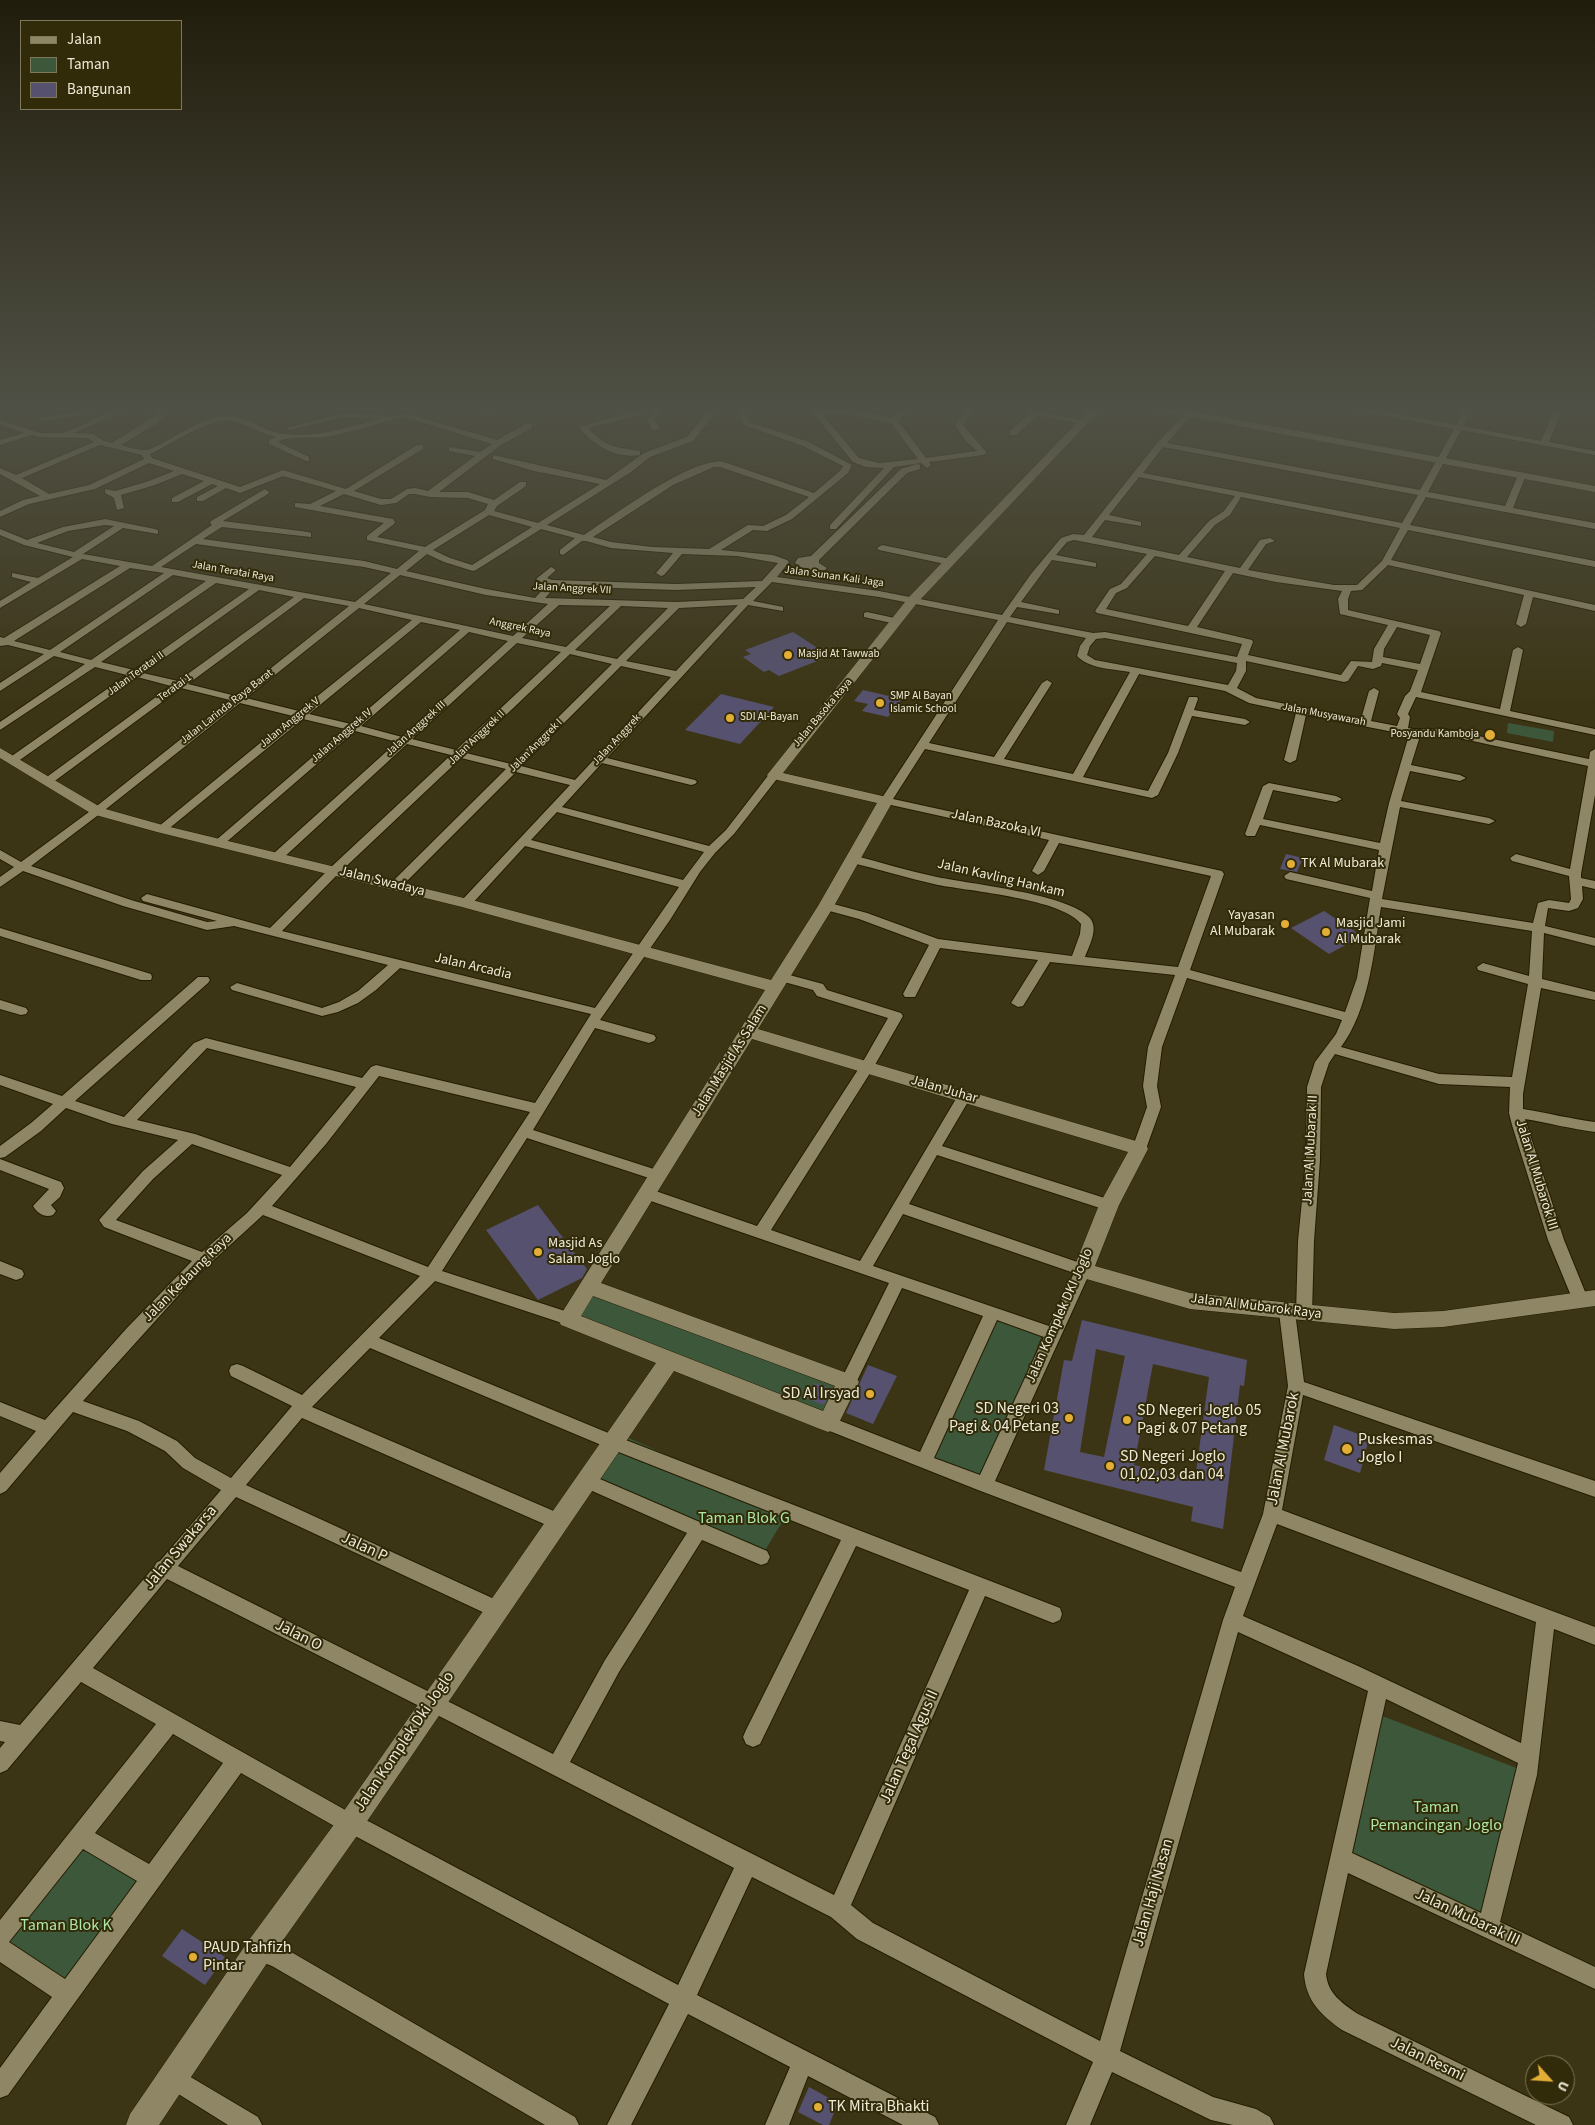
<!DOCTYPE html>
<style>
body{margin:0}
#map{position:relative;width:1595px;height:2125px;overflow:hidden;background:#3c3515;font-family:"Source Sans 3",sans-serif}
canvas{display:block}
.legend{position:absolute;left:20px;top:20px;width:162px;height:90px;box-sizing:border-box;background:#322b0a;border:1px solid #7d775c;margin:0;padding:6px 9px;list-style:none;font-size:15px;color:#eeead7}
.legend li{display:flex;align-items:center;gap:10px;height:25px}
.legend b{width:25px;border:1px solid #7d775c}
.north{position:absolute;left:1525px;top:2055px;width:50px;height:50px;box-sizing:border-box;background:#322b0a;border:1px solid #7d775c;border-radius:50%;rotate:116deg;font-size:14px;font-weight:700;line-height:20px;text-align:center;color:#eeead7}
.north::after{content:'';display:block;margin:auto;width:18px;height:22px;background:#e3ae35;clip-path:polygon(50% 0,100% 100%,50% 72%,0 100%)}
</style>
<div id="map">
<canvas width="1595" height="2125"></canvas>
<ul class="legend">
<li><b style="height:6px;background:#8e8664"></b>Jalan</li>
<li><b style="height:14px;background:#3d573a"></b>Taman</li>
<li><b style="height:14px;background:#56516f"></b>Bangunan</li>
</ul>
<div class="north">U</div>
</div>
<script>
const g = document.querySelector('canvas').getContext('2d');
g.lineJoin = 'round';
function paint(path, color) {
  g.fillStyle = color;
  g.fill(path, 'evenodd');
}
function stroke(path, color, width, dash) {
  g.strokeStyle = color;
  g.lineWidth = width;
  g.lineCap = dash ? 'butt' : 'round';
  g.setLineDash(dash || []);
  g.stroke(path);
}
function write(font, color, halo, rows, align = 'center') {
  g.font = font + ' "Source Sans 3",sans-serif';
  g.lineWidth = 4;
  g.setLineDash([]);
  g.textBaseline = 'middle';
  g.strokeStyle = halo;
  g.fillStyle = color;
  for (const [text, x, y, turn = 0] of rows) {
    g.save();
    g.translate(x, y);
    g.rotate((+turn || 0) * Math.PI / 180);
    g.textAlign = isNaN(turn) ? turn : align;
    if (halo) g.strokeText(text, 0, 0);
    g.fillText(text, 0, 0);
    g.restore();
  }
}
paint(new Path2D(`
 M1508,723L1554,731L1553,742L1507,733Z
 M590,1287L848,1382L828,1423L568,1319Z
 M1000,1315L1044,1330L984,1485L924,1461Z
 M624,1436L790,1509L761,1557L591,1481Z
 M1367,1710L1524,1771L1492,1926L1342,1856Z
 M88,1840L152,1878L75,1983L0,1947Z`), '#3d573a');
paint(new Path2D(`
 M793,632L830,656L779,676L769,670L764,672L743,657L751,654L745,650Z
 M863,690L902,699L888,717L862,711L868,704L854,701Z
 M721,694L774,707L740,744L685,730Z
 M1286,854L1303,858L1297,872L1280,869Z
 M1324,911L1362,936L1329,954L1291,928Z
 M538,1205L587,1269L582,1278L538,1300L486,1230Z
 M1082,1320L1247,1360L1244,1386L1240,1385L1223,1529L1191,1521L1193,1507L1044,1470L1064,1360L1072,1361ZM1096,1349L1125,1356L1104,1457L1080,1452ZM1153,1364L1209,1377L1195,1479L1134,1465Z
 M868,1365L897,1376L873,1424L846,1413Z
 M815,1383L831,1389L824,1405L806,1398Z
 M1334,1425L1369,1438L1360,1473L1324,1460Z
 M182,1929L225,1957L205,1985L162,1956Z
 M809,2087L838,2103L829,2125H823L798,2112Z`), '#56516f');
const minor = new Path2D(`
 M91,408H103L81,416L42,421L38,419L42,417L80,412Z
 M120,408H131L74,433L93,434L104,441L112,443L158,414L141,408H154L168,413L156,424L121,445C128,447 140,451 147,450C174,441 197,417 227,416C243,415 259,427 274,432C307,441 346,428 378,419L343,417L290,430L286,428L343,413L383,415L387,417L408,414L497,440L526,424H532V428L501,445L439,492H468L494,500L520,482H526V486L497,506L494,511L538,523L600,484L534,471L493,459V455L606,480L644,453L687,437L707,412L714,408H723L713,416L693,441L650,457L631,472L547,525L584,535C612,517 693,456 724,462L814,493L841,470L843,466L803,446L744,425L740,414L730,408C742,408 746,410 750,422L809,442L852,465L848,473L792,519L767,531L753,530L721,550L773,555L787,560L789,562L777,577L879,591L1002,615L1031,574L1061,538L1073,534L1084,535L1158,442L1190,408H1198L1167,443L1420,490L1454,429L1353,410L1349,408H1366L1456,425L1465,408H1473L1463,426L1541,441L1555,408H1563L1549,442L1595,451V455L1461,430L1428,492L1505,506L1518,475L1522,472L1526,475L1513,508L1595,523V529L1426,497L1410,525L1595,561V567L1408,530L1391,560L1595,605V611L1533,597L1526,624L1521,627L1516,624L1524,595L1388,565L1362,590L1351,591L1348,599V610L1439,631L1441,633L1421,692L1500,709L1513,650L1518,647L1523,650L1510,711L1595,729V735L1416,697L1408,714L1410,717L1408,728C1420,731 1433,728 1445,729L1589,759L1590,752L1595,749V795L1581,874V878L1595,881V889L1582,886L1583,899L1578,908L1569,911L1548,908L1545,926L1595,938V946L1544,933L1542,979L1595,992V1000L1541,988L1523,1094V1109C1548,1113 1571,1119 1595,1122V1132C1571,1129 1549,1123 1525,1119L1564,1240L1588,1299L1586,1303L1580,1305L1574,1303L1548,1240L1512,1125L1509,1113L1510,1087L1439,1084L1335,1054L1329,1063L1321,1087L1320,1160L1314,1241L1312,1314L1310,1319L1304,1320L1298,1319L1296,1314L1298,1241L1306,1160L1307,1087L1315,1062L1336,1034L1342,1020L1187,978L1162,1047L1157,1086L1161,1107L1146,1149L1144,1153L1139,1154L1134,1153L1132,1149L1147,1107L1143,1086L1148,1047L1175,975L1050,962L1023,1006L1018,1007L1011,1003L1038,960L940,948L915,997H905L903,994L929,945L859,919L822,909L820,906L822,903L826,902L867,913L938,939L1072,956L1080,934L1081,924C1063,899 969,891 938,885C907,878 878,869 848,862L846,859L848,856L852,855C880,862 908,871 937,877C970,884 1069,894 1090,918C1099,929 1089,946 1085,957L1178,967L1211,876L1059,843L1044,871L1038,875L1032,871L1049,840L882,803L880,801L998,620L879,597L772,582L753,601L783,607V611L748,605L607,758L695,780L697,782L695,784L691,785L602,763L562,807L709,846L726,830L770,773H778L780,775L734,834L715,853L700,872L670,920L600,1020L654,1035L656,1038L654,1041L649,1043L595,1028L533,1130L663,1172L665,1176L663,1180L658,1181L527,1138L442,1271L574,1314L576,1319L574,1324L568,1325L435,1281L379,1338L618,1437L1060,1608L1062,1614L1060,1620L1053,1623L985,1596L851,1905L873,1923L1100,2041L1223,1620L1235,1587L978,1490L822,1428L819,1423L822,1418L828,1416L920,1452L983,1316L902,1288L854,1387L848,1389L842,1387L840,1382L889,1283L642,1198L640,1194L642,1190L647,1188L757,1226L861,1065L888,1018L817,996L813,990L777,980L776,977L777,974L782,973L823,984L827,990L901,1013L903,1016L872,1070L771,1230L860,1261L960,1092H970L972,1095L942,1146L1114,1201L1117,1205L1114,1209L1109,1211L937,1155L909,1204L1089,1266L1091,1270L995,1481L1241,1572L1263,1514L1288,1386L1279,1312L1281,1308L1287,1306L1293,1308L1295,1312L1304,1382L1595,1481V1497L1303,1395L1282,1510L1595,1627V1645L1554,1629L1537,1775L1500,1922L1595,1967V1989L1348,1873L1326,1974C1328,1994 1342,2003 1358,2014L1569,2117L1573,2125H1536L1342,2030C1321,2015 1306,2001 1304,1974L1368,1691L1238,1632L1120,2051L1213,2097L1256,2109L1270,2117L1274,2125H1233L1211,2120L1112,2072L1090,2125H1066L1093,2062L857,1939L831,1917L752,1877L697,1995L935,2117L939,2125H903L808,2076L789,2125H765L790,2067L688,2014L631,2125H607L669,2004L357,1837L343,1831L241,1773L8,2095L0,2098V2068L52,1997L0,1962V1920L156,1724L81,1682L7,1770L0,1773V1748L5,1742L0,1741V1721L20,1725L154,1567L157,1562L160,1561L221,1490L183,1468L165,1451L127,1431L73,1412L6,1491L0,1494V1473L36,1431L0,1416V1402L45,1420L126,1329L192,1261L104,1227L99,1220L143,1171L178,1140L112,1124L66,1108L41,1131L5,1157L0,1158V1146L31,1123L53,1104L0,1085V1075L62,1096L198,977H208L210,980L208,983L75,1101L124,1117L194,1043L206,1038L362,1078L371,1067L376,1065L535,1103L591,1014L400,968L376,990L358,1003L338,1012L322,1016L232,990L230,987L237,983L322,1008L339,1002L358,991L388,965L234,926L207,930L123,906L23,871L0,887V877L14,867L0,859V850L21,862L93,809L230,700L181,688L52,783H44L42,781L44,779L171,686L137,677L17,762H9L7,760L9,758L127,675L95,667L0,730V722L85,664L54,656L0,691V683L44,654L8,645L0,646V637L4,638L120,566L82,559L0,608V601L31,582L12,577V573L38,578L73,557L24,545L0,535V529L27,540L63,527L105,519L155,529L158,530V534L123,528L83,554L152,566L212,525L210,523L211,521L265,489L269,492L268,494L223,521L308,532L311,533V537L222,527L203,539L364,561L397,569L419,551L367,540V536L384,523L295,507V503L310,504L336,491L283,476L240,493L226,488L203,501H197V497L218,486L212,484L178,502H172V498L204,481L182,474L155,485L121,495L124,508L117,510L114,498L105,493V489L115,491L149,481L174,471L149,463L95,489L29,504L0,517V511L23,500L40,496L0,474V468L16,475L94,442L88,438L39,437L32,435L0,445V440L24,433L0,425V420L40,433H64ZM398,418H408L492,444L480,452L449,447V451L475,456L428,491L415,488L407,489L391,499H381L354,491L423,449V445H417L346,489L283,470L240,487L152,458L150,454C170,445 211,417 232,421C247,424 261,434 276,437L269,440V444L306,461H309V457L278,442C291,435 310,439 325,437C350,433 374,425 398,418ZM100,445L142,455L144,459L89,485L49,494L22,478ZM1163,447L1418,495L1402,523L1143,473ZM714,467H720L809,497L786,515L763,526L748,525L709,549L652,547L611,542L593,537L673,485ZM1139,477L1235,496L1224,511L1209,521L1179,555L1092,537L1105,520L1141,526V522L1109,515ZM344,494L381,505L396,503L409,494H415L430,497L468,498L488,504L485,510L425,547L377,537L394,524L395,522L393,519L320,506ZM1241,497L1400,528L1382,561L1357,585H1334L1248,570L1266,544L1275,541L1270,538L1260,540L1240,568L1187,557L1215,525L1230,515ZM489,515L532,527L472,565L450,558L433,550ZM105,525L114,526L74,552L37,543L68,531ZM541,529L575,538L560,550V554L563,555L582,541H586L611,548L673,553L656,573L661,576L664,575L682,554L737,556L778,563L762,581L676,584L552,580L547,578L556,570L551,567L536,579L547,585L535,598L486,589L406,571L427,554L444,562L473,571L476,570ZM1074,540L1147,554L1121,584L1110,589L1095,611L1097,613L1242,644L1237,657L1105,632L1093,633L1010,617L1017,607L1059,614V610L1021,602L1052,560L1096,567V563L1056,555L1067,542ZM196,544L364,567L391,573L355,602L161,567ZM1155,556L1225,571L1188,626L1106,609L1116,593L1127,588ZM130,568L164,573L50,650L14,641ZM1233,573L1276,582L1342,591L1338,599L1340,614L1388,625L1374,649L1372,662L1351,661L1341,675L1248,655L1253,642L1252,640L1197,627ZM173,575L206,581L91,660L60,652ZM400,575L486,595L548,604L513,636L364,604ZM216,583L249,589L134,670L101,662ZM556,586L676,590L756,587L743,599L676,602L545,598ZM259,590L294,597L178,681L143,673ZM304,598L349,606L236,696L188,684ZM559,605L610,606L566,647L522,638ZM738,605L676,671L626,661L679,608ZM621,606L668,608L617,659L575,650ZM359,608L412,620L299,711L246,698ZM421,622L460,630L351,724L309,714ZM1007,622L1086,638L1080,646L1077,656C1089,669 1113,669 1130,672L1073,774L1004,759L1052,683L1047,680L1042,683L994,757L929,743ZM1397,627L1430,635L1420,664L1383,657L1384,649ZM469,632L508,641L402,737L361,726ZM1105,638L1237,663L1236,671L1228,685L1095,660L1087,655L1090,646L1096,639ZM517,643L561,652L456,750L412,739ZM570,654L612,664L511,764L466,753ZM1246,661L1344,682L1348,681L1358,666L1373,669L1381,666L1382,663L1418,670L1410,691L1405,696L1397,714L1400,718L1397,726L1371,721L1379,691L1374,688L1369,691L1361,719L1256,698L1237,688L1246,671ZM621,666L671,677L575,780L521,766ZM1139,674L1225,691L1249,703L1296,713L1284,760L1290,763L1296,760L1306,715L1409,735L1389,803L1380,843L1263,819L1273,790L1336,802L1342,799L1336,796L1269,783L1263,786L1245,834L1247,836H1255L1260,825L1379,850L1372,891L1290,872L1284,876L1286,879L1370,898L1357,978L1345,1012L1190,970L1224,874L1222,871L893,799L925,749L1152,798L1158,795L1178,753L1192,716L1245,725L1250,722L1245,719L1194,710L1198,699L1197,697H1189L1168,753L1148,791L1083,777ZM240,703L293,716L158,827L156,829L158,831H166L303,719L345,729L215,841L213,843L215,845H223L355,731L397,742L273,854L271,857L273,860H281L407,744L451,755L330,868L270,928L147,894L141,898L143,901L217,921L207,922L131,900L31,866L101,813ZM1429,734L1445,735L1588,766L1570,869L1516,854L1510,858L1512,861L1569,876L1571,899L1569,903L1549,900L1538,903L1533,923L1382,899L1400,807L1489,824L1495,821L1489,818L1401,801L1410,771L1460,781L1466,778L1460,775L1411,765L1420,736ZM461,758L506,769L391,883L389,886L391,889H399L516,772L570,785L462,900L460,903L462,906H470L525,846L679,887L595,1008L282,931L338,874ZM557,812L704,852L683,880L531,840ZM1381,907L1532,931L1529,976L1483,963L1477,967L1478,970L1528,984L1512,1077L1439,1074L1341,1047C1369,1010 1374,951 1381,907ZM207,1048L356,1087L290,1167L195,1134L137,1120ZM379,1076L530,1112L428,1267L272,1206L326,1144ZM192,1144L282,1175L247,1213L202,1252L116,1220L153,1179ZM903,1214L1074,1273L1049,1326L873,1266ZM263,1215L420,1276L302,1395L243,1366L237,1364L231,1366L229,1371L231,1376L292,1406L231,1478L195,1458L177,1441L139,1421L83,1401L194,1278ZM997,1320L1044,1337L980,1475L934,1458ZM370,1348L606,1447L841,1540L746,1730L743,1737L746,1744L753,1747L760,1744L856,1546L969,1590L834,1895L570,1762L619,1672L702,1540L761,1565L767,1563L770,1557L767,1551L593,1476L587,1473L581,1476L578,1481L581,1486L687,1533L605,1660L553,1754L178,1566L236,1497L489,1615L496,1618L503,1615L505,1609L503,1603L246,1485L302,1418L551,1527L557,1529L563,1527L566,1521L563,1515L312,1407ZM1277,1524L1536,1622L1521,1743L1358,1666L1243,1616ZM167,1579L445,1719L734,1868L678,1985L370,1822L356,1816L93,1668ZM1386,1699L1518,1763L1481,1913L1352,1853ZM173,1734L223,1763L149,1864L95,1833ZM83,1849L137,1881L65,1979L9,1942Z
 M489,408H499L485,416L478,414Z
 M639,408H647L641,415L588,428C606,448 616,447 640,451V455C616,459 593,445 579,427L635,411Z
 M655,408H663L655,420L660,428L656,430H653L647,420Z
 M809,408H817L819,410H856L892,418L903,408H911L898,421L926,458L977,451L965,440L955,425L967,408H975L963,425L987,453L983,455L929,462L931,465L927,468L921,463L894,467L836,529H830V525L884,468L866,467L853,462ZM846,414L891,423L918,459L879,463L859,458L823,415Z
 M1032,411L1083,420L1087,422L1083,424L1037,416L1016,435H1010V431Z
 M917,464L920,465V469L907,473L819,560V563L827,568L825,570C816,571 801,570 795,563L798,558L811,556L901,469Z
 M882,545L950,559L955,562L950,565L879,550L877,548Z
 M867,612L899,619L901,621L896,624L864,617V613Z
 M0,928L151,974L152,977L151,980H141L0,936Z
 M0,1000L26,1008L28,1011L26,1014L21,1015L0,1009Z
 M0,1159L61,1182L64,1188L60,1197L51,1205L56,1211L53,1215C45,1218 38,1214 33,1206L49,1189L0,1170Z
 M0,1261L22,1270L24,1274L22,1278L16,1280L0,1274Z
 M259,1939L286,1949L575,2117L579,2125H545L272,1966L251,1958L248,1950L251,1942Z
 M172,2066L258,2117L262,2125H228L164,2085L161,2077L164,2069Z`);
const tertiary = new Path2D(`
 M1091,408H1102L917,603L783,773L891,798L893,801L834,906L758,1029L1146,1144L1148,1149L1119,1205L1095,1266L1190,1293L1394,1313L1443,1311L1595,1290V1306L1443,1327L1394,1329L1190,1309L1083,1278L1076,1275L1073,1270L1099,1205L1128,1152L752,1039L601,1283L855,1376L859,1382L836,1429L828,1432L820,1429L674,1371L359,1833L269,1960L159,2125H126L130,2114L249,1940L341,1815L656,1363L561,1325L558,1319L765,990L462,907L157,832L92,814L0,758V748L102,808L166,826L472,900L771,980L818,906L877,803L769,778L767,775L909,597ZM593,1296L835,1386L823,1411L581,1316Z
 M1153,408H1174L1595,486V492L1158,411Z`);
stroke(minor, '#231c00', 2);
stroke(tertiary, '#231c00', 1);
paint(minor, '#8e8664');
paint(tertiary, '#8e8664');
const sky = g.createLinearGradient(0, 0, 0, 706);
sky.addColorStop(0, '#211d0c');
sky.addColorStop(0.58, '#505146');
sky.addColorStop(1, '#50514600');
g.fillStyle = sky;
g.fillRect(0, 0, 1595, 706);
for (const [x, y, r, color] of [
 [788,655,5,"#e3ae35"],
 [880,703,5,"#e3ae35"],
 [730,718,5,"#e3ae35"],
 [1490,735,6,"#e3ae35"],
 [1291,864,5,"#e3ae35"],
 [1285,924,5,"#e3ae35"],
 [1326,932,5,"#e3ae35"],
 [538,1252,5,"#e3ae35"],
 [870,1394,5,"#e3ae35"],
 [1069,1418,5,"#e3ae35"],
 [1127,1420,5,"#e3ae35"],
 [1347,1449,6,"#e3ae35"],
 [1110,1466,5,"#e3ae35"],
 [193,1957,5,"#e3ae35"],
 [818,2107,5,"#e3ae35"]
]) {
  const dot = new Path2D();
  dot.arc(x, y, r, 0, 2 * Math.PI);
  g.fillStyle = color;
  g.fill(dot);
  stroke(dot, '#322b0a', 2);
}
write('11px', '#eeead7', '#322b0a', [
 ["Jalan Teratai Raya",233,572,10],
 ["Jalan Sunan Kali Jaga",834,577,8],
 ["Jalan Anggrek VII",572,589,3],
 ["Anggrek Raya",520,628,12],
 ["Jalan Teratai II",136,674,-36],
 ["Teratai 1",175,688,-36],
 ["Jalan Larinda Raya Barat",227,707,-38],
 ["Jalan Basoka Raya",823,713,-50],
 ["Jalan Musyawarah",1324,715,11],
 ["Jalan Anggrek V",290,723,-39],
 ["Jalan Anggrek III",416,729,-42],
 ["Jalan Anggrek IV",342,736,-41],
 ["Jalan Anggrek II",477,738,-44],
 ["Jalan Anggrek",617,740,-47],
 ["Jalan Anggrek I",536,746,-45]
]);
write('11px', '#eeead7', '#322b0a', [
 ["Masjid At Tawwab",798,655],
 ["SMP Al Bayan",890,697],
 ["Islamic School",890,710],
 ["SDI Al-Bayan",740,718],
 ["Posyandu Kamboja",1479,735,"right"]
], 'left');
write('14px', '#eeead7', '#322b0a', [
 ["Jalan Bazoka VI",996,824,12],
 ["Jalan Kavling Hankam",1001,879,13],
 ["Jalan Swadaya",382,882,14],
 ["Jalan Arcadia",473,967,13],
 ["Jalan Masjid As Salam",730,1061,-58],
 ["Jalan Juhar",944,1090,16],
 ["Jalan Al Mubarak II",1311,1150,-87],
 ["Jalan Al Mubarok III",1536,1175,73],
 ["Jalan Kedaung Raya",188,1278,-45],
 ["Jalan Al Mubarok Raya",1256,1307,7],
 ["Jalan Komplek DKI Joglo",1060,1316,-66]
]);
write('14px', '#eeead7', '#322b0a', [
 ["TK Al Mubarak",1301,864],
 ["Yayasan",1275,916,"right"],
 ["Al Mubarak",1275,932,"right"],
 ["Masjid Jami",1336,924],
 ["Al Mubarak",1336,940],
 ["Masjid As",548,1244],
 ["Salam Joglo",548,1260]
], 'left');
write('16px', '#eeead7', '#322b0a', [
 ["SD Al Irsyad",860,1394,"right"],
 ["SD Negeri 03",1059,1409,"right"],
 ["Pagi & 04 Petang",1059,1427,"right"],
 ["SD Negeri Joglo 05",1137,1411],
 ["Pagi & 07 Petang",1137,1429],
 ["Puskesmas",1358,1440],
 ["Joglo I",1358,1458],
 ["SD Negeri Joglo",1120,1457],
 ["01,02,03 dan 04",1120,1475],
 ["PAUD Tahfizh",203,1948],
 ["Pintar",203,1966],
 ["TK Mitra Bhakti",828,2107]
], 'left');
write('16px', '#eeead7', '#322b0a', [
 ["Jalan Al Mubarok",1284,1449,-79],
 ["Jalan Swakarsa",181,1548,-50],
 ["Jalan P",364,1548,25],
 ["Jalan O",298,1636,27],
 ["Jalan Komplek Dki Joglo",405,1742,-56],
 ["Jalan Tegal Agus II",910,1747,-66],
 ["Jalan Haji Nasan",1154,1893,-74],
 ["Jalan Mubarak III",1467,1918,25],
 ["Jalan Resmi",1427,2060,26]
]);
write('16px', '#ade7a7', '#322b0a', [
 ["Taman Blok G",744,1519],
 ["Taman",1436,1808],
 ["Pemancingan Joglo",1436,1826],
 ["Taman Blok K",66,1926]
]);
</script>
